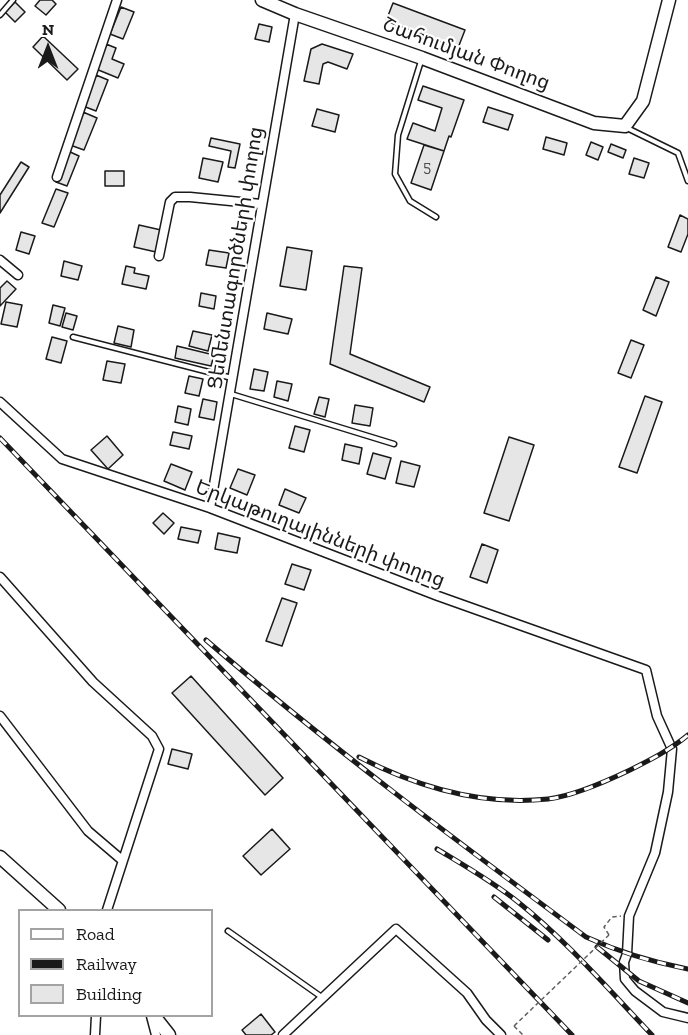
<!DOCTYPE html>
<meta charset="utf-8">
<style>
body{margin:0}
#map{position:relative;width:688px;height:1035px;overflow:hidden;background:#fff;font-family:"Zilla Slab",serif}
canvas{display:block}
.legend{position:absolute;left:18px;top:909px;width:195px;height:108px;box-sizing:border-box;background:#fff;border:2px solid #a3a3a3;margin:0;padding:8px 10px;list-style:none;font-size:18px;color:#1a1a1a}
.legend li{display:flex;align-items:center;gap:12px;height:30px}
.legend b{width:30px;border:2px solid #a3a3a3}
.north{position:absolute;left:18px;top:18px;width:60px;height:60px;-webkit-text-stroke:4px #fff;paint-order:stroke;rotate:0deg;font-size:16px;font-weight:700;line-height:24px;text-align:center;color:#1a1a1a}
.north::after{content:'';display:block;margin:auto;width:21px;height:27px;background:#1a1a1a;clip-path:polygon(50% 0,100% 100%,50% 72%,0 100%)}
</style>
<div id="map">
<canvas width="688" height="1035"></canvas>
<ul class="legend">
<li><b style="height:8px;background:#fff"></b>Road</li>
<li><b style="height:8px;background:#1a1a1a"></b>Railway</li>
<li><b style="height:16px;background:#e6e6e6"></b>Building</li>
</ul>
<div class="north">N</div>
</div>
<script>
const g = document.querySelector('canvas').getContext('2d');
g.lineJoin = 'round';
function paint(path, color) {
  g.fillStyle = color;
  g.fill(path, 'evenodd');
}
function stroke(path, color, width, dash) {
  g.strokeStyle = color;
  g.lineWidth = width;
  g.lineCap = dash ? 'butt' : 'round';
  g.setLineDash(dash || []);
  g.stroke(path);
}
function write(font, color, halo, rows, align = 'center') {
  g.font = font + ' "Zilla Slab","Noto Sans Armenian",serif';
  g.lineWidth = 4.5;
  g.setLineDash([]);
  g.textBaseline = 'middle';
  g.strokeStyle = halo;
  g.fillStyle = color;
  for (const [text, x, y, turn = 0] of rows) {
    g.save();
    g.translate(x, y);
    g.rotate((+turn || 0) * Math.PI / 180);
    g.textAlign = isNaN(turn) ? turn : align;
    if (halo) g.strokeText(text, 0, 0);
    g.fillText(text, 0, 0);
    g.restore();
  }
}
const building = new Path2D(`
 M40,0H52L56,4L46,15L35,6Z
 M15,2L25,12L15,22L5,12Z
 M393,3L465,30L458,48L386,21Z
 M121,7L134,12L123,39L110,34Z
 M259,24L272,27L269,42L255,39Z
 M43,36L78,69L67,80L33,47Z
 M106,44L116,48L112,59L124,64L118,78L96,69Z
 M322,44L353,54L347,69L328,62L323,64L319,84L304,81L311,49Z
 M96,75L108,80L96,111L83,106Z
 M423,86L464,100L451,137L449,136L444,151L407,139L413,123L435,131L442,108L418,100Z
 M488,107L513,115L508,130L483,122Z
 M317,109L339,115L335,132L312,126Z
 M83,112L97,118L84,150L70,145Z
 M546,137L567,143L564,155L543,149Z
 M211,138L240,144L235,168L228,167L231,151L209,146Z
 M591,142L603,147L598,160L586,155Z
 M611,144L626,150L623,158L608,152Z
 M424,145L444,151L431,190L411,183Z
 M68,151L79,156L67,186L56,182Z
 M203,158L223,162L218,182L199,178Z
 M634,158L649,163L644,178L629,174Z
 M21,162L29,167L0,213V195Z
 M105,171H124V186H105Z
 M56,189L68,193L54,227L42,223Z
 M680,215L688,219V234L681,252L668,247Z
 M139,225L161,230L156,252L134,247Z
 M21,232L35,236L29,254L16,250Z
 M287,247L312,251L306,290L280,286Z
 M209,250L229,253L226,268L206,265Z
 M64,261L82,266L78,280L61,276Z
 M126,266L135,268L134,273L149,276L146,289L122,284Z
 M344,266L362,268L350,354L430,387L424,402L330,364Z
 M656,277L669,282L656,316L643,310Z
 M7,281L16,289L0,306V288Z
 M201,293L216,296L214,309L199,306Z
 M6,302L22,305L17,327L1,324Z
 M53,305L65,308L60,326L49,323Z
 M66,313L77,316L73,330L62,327Z
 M267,313L292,319L288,334L264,329Z
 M118,326L134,330L131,347L114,343Z
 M193,331L212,335L208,351L189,346Z
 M52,337L67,341L61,363L46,359Z
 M631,340L644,345L631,378L618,373Z
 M177,346L214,355L211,366L175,358Z
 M107,361L125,364L121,383L103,380Z
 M254,369L268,372L264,391L250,389Z
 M189,376L203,379L199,396L185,393Z
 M277,381L292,384L288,401L274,397Z
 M645,396L662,402L637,473L619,467Z
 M319,397L329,399L325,417L314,414Z
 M203,399L217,402L214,420L199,417Z
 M355,405L373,408L370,426L352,423Z
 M178,406L191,409L188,425L175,422Z
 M295,426L310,430L304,452L289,448Z
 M173,432L192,436L189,449L170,445Z
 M107,436L123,455L108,469L91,450Z
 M509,437L534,445L509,521L484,513Z
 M345,444L362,448L359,464L342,460Z
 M373,453L391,458L385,479L367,474Z
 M401,461L420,466L414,487L396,483Z
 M171,464L192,472L185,490L164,481Z
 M238,469L255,475L247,495L230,488Z
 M285,489L306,498L299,513L279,505Z
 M163,513L174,523L164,534L153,523Z
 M181,527L201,531L198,543L178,539Z
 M218,533L240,538L237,553L215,549Z
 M482,544L498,550L487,583L470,577Z
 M292,564L311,570L304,590L285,584Z
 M282,598L297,603L282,646L266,641Z
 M191,676L283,778L265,795L172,693Z
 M172,749L192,754L188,769L168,764Z
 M272,829L290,849L261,875L243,856Z
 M261,1014L275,1032L271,1035H246L242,1030Z`);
paint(building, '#e6e6e6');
stroke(building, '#1a1a1a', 1.5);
const lane = new Path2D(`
 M0,15L13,0
 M421,61L398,135L395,174L410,201L436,217
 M627,128L678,153L688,181
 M73,337L232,378
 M231,394L394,444
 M228,931L323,998`);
const street = new Path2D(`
 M57,177L117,0
 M159,256L170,202L175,197H190L261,204
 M0,260L18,275
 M0,402L62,459L210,508L438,596L646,670L657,716L672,749L668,792L655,853L629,916L627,954L624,962L625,979L635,991L663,1012L688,1018
 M210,508L295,14
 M0,577L93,682L152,736L159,749L107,910
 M0,716L88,831L122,860
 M151,1016L156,1035
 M95,1035L96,1016
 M283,1035L396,929L467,993L486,1020L501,1035`);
const secondary = new Path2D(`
 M262,0L295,14L422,58L594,123L625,126L643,101L669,0`);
const primary = new Path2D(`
 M0,857L59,910
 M154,1016L169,1035`);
stroke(lane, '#1a1a1a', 7);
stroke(street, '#1a1a1a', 11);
stroke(secondary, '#1a1a1a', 15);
stroke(primary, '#1a1a1a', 15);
stroke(new Path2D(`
 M609,935L604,927L612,917L621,916
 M514,1026L523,1035`), '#5f5f5f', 1.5, [4.5, 3]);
stroke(lane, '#fff', 4);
stroke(street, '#fff', 8);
stroke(secondary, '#fff', 12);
stroke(primary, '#fff', 12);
const rail = new Path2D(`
 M0,438L572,1035
 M206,640C328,745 457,841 586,937C619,952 652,962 688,969
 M359,757C417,787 482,806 548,799C573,796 607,781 630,770C650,760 670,750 688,735
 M437,849C465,866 493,882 518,902C567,941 609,990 652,1035
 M494,897L548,940
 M597,947L639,981L688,1003`);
stroke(rail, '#1a1a1a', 5);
stroke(rail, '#fff', 3, [9]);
stroke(new Path2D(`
 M514,1026L609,935`), '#5f5f5f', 1.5, [4.5, 3]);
write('16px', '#4d4d4d', null, [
 ["5",427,167]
]);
write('20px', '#1a1a1a', '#fff', [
 ["Շահումյան Փողոց",466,54,20],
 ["Ցեմենտագործների փողոց",236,258,-81],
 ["Երկաթուղայինների փողոց",320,534,21]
]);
</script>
